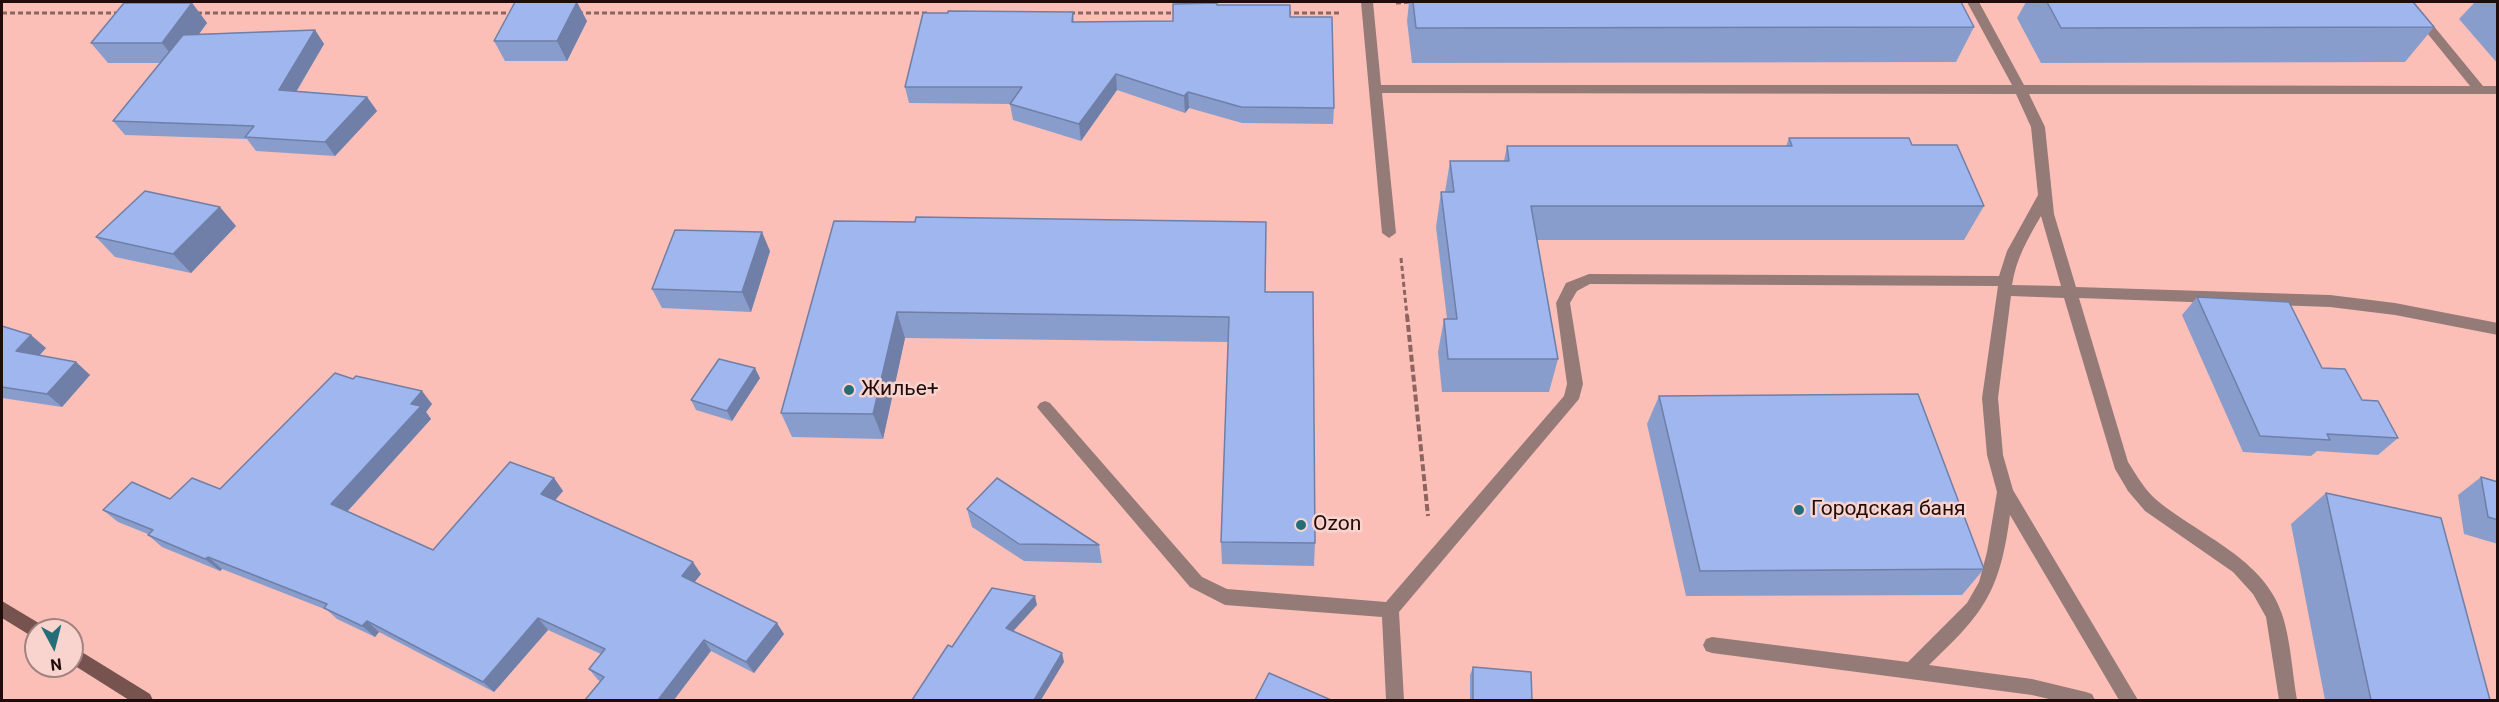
<!DOCTYPE html>
<meta charset="utf-8">
<style>
body{margin:0}
#map{position:relative;width:2499px;height:702px;overflow:hidden;background:#fcbfb7;font-family:Roboto,sans-serif}
canvas{display:block}
.frame{position:absolute;inset:0;border:3px solid #200c0a;pointer-events:none}
.north{position:absolute;left:24px;top:618px;width:60px;height:60px;box-sizing:border-box;background:#f9d3ce;border:2px solid #a28380;border-radius:50%;rotate:173deg;font-size:16px;font-weight:700;line-height:24px;text-align:center;color:#200c0a}
.north::after{content:'';display:block;margin:auto;width:21px;height:27px;background:#256e78;clip-path:polygon(50% 0,100% 100%,50% 72%,0 100%)}
</style>
<div id="map">
<canvas width="2499" height="702"></canvas>
<div class="frame"></div>
<div class="north">N</div>
</div>
<script>
const g = document.querySelector('canvas').getContext('2d');
g.lineJoin = 'round';
function stroke(path, color, width, dash) {
  g.strokeStyle = color;
  g.lineWidth = width;
  g.lineCap = dash ? 'butt' : 'round';
  g.setLineDash(dash || []);
  g.stroke(path);
}
function paint(path, color) {
  g.fillStyle = color;
  g.fill(path, 'evenodd');
}
function write(font, color, halo, rows, align = 'center') {
  g.font = font + ' Roboto,sans-serif';
  g.lineWidth = 5;
  g.setLineDash([]);
  g.textBaseline = 'middle';
  g.strokeStyle = halo;
  g.fillStyle = color;
  for (const [text, x, y, turn = 0] of rows) {
    g.save();
    g.translate(x, y);
    g.rotate((+turn || 0) * Math.PI / 180);
    g.textAlign = isNaN(turn) ? turn : align;
    if (halo) g.strokeText(text, 0, 0);
    g.fillText(text, 0, 0);
    g.restore();
  }
}
stroke(new Path2D(`
 M1396,3L1412,2
 M2,13H118
 M197,13H514
 M578,13H928
 M1070,13H1177
 M1286,13H1339
 M1401,258L1407,316`), '#8d6560', 3, [5, 3]);
stroke(new Path2D(`
 M1407,315L1428,516`), '#8d6560', 4, [7, 3]);
paint(new Path2D(`
 M1361,2H1373L1381,85H2012L1967,2H1979L2024,85L2470,86L2402,2H2414L2483,86H2498V94H2029L2045,127L2054,214L2076,287L2330,295L2395,303L2498,323V335L2395,315L2330,307L2079,298L2128,462C2137,476 2146,492 2159,502C2201,536 2264,559 2282,614C2291,641 2292,672 2297,700H2279L2266,617L2253,594L2233,572L2145,511L2128,491L2115,469L2064,298L2011,296L1998,398L2003,455L2013,490L2138,700H2119L2010,515C2000,592 1984,613 1929,665L2032,679L2086,692L2092,694L2095,700H2053L2032,695L1712,653L1706,651L1703,645L1706,639L1712,637L1908,662L1967,603L1979,582L1987,552L1997,492L1987,455L1982,398L1998,286L1590,284L1577,291L1570,303L1583,384L1579,399L1399,612L1404,700H1386L1382,617L1225,605L1190,587L1040,411L1037,407L1040,403L1045,401L1050,403L1202,577L1227,589L1386,602L1564,396L1567,384L1556,303L1566,283L1589,274L1999,276L2007,251L2038,195L2031,127L2016,94L1382,93L1396,233L1389,238L1382,233ZM2041,216L2061,286L2012,285C2016,259 2028,238 2041,216Z`), '#957b78');
paint(new Path2D(`
 M2,601L42,625L44,630H36V639L2,618Z
 M72,646L150,694L153,700H129L72,664Z`), '#77534f');
paint(new Path2D(`
 M1409,2H1961L1974,27L1956,62L1412,63L1407,21Z
 M2026,2H2413L2434,27L2405,62L2041,63L2017,18Z
 M2475,2H2498V64L2459,19Z
 M192,3L207,23L199,34L315,30L324,44L297,91L367,97L377,111L335,156L256,151L247,139L125,135L113,121L161,63H108L91,43Z
 M1217,5L1290,17L1334,108L1333,124L1242,123L1189,108L1185,113L1117,90L1081,141L1013,120L1010,104L909,103L905,87L1073,12L1074,22L1173,21Z
 M587,21L567,61H505L494,41Z
 M1789,138L1912,145L1984,206L1964,240H1537L1558,359L1549,392H1442L1438,352L1444,319H1447L1436,227L1441,192H1445L1450,161H1504L1507,146H1786Z
 M834,221L1265,292L1315,543L1314,566L1222,564L1221,542L1228,342L905,338L883,439L792,437L781,413Z
 M236,226L191,273L115,257L96,237Z
 M770,251L751,312L662,308L652,289Z
 M2197,297L2322,368L2362,400L2398,438L2378,455L2317,451L2311,456L2243,452L2182,315Z
 M2,326L46,348L39,356L76,362L90,375L62,407L2,398Z
 M760,378L732,421L696,410L691,400Z
 M353,379L432,404L426,412L431,419L347,512L433,550L554,478L563,491L555,500L701,574L694,582L784,634L754,673L711,651L600,681L598,680L589,669L601,654L548,630L494,692L379,632L375,637L337,619L327,610L222,569L220,571L162,547L148,535V534L118,522L103,510L170,499L220,489Z
 M1659,396L1984,569L1962,595L1686,596L1647,424Z
 M2481,477L2498,482V544L2464,534L2458,495Z
 M2326,493L2490,700H2325L2291,524Z
 M967,509L1099,545L1102,563L1024,561L972,527Z
 M1473,667L1532,700H1470V675Z`), '#899dcd');
paint(new Path2D(`
 M577,2L587,21L567,61L557,41Z
 M192,3L207,23L178,63L162,43Z
 M315,30L324,44L289,103L279,90Z
 M1116,74L1117,90L1081,141L1079,124Z
 M1188,92L1189,108L1185,113L1184,96Z
 M367,97L377,111L335,156L325,142Z
 M220,207L236,226L191,273L173,254Z
 M762,232L770,251L751,312L742,292Z
 M897,312L905,338L883,439L873,414Z
 M31,335L46,348L31,364L16,351Z
 M76,362L90,375L62,407L47,394Z
 M755,368L760,378L732,421L727,411Z
 M422,391L432,404L426,412L431,419L343,516L331,504Z
 M554,478L563,491L550,506L541,494Z
 M208,557L222,569L220,571L205,559Z
 M693,562L701,574L690,588L682,576Z
 M1035,596L1037,605L1008,637L1006,628Z
 M538,618L548,630L494,692L483,682Z
 M367,621L379,632L375,637L362,626Z
 M777,623L784,634L754,673L746,662Z
 M704,640L711,651L674,700H658Z
 M1062,653L1064,662L1041,700H1034Z`), '#6f7fa7');
const building = new Path2D(`
 M515,2H577L557,41H494Z
 M1413,2H1961L1974,27L1416,28Z
 M2047,2H2413L2434,27L2061,28Z
 M124,3H192L162,43H91Z
 M1217,3V5H1290V17H1332L1334,108L1241,107L1188,92L1184,96L1116,74L1079,124L1010,104L1022,87H905L923,13H948V11L1073,12L1072,22L1173,21V4Z
 M315,30L279,90L367,97L325,142L245,137L254,126L113,121L183,35Z
 M1789,138H1909L1912,145H1957L1984,206H1531L1558,359H1448L1444,319H1457L1441,192H1454L1450,161H1509L1507,146H1792Z
 M145,191L220,207L173,254L96,237Z
 M916,217L1266,222L1265,292H1313L1315,543L1221,542L1229,317L897,312L873,414L781,413L834,221L915,222Z
 M675,230L762,232L742,292L652,289Z
 M2197,297L2289,302L2322,368L2345,369L2362,400L2378,401L2398,438L2327,434L2330,440L2260,436Z
 M2,326L31,335L16,351L76,362L47,394L2,387Z
 M719,359L755,368L727,411L691,400Z
 M335,373L353,379L356,376L422,391L411,404L421,406L331,504L433,550L510,462L554,478L541,494L693,562L682,576L777,623L746,662L704,640L658,700H585L604,677L589,669L605,649L538,618L483,682L367,621L362,626L324,608L327,604L208,557L205,559L148,535L153,530L103,510L132,482L170,499L192,478L220,489Z
 M1918,394L1984,569L1700,571L1659,396Z
 M2481,477L2498,482V520L2488,517Z
 M997,478L1099,545L1019,544L967,509Z
 M2326,493L2441,518L2490,700H2371Z
 M992,588L1035,596L1006,628L1062,653L1034,700H912L948,645L952,647Z
 M1473,667L1531,672L1532,700H1473Z
 M1269,673L1331,700H1255Z`);
paint(building, '#9fb6ee');
stroke(building, '#6f7fa7', 1.5);
for (const [x, y, r, color] of [
 [849,390,6,"#256e78"],
 [1799,510,6,"#256e78"],
 [1301,525,6,"#256e78"]
]) {
  const dot = new Path2D();
  dot.arc(x, y, r, 0, 2 * Math.PI);
  g.fillStyle = color;
  g.fill(dot);
  stroke(dot, '#f9d3ce', 2);
}
write('21px', '#200c0a', '#f9d3ce', [
 ["Жилье+",861,390],
 ["Городская баня",1811,510],
 ["Ozon",1313,525]
], 'left');
</script>
